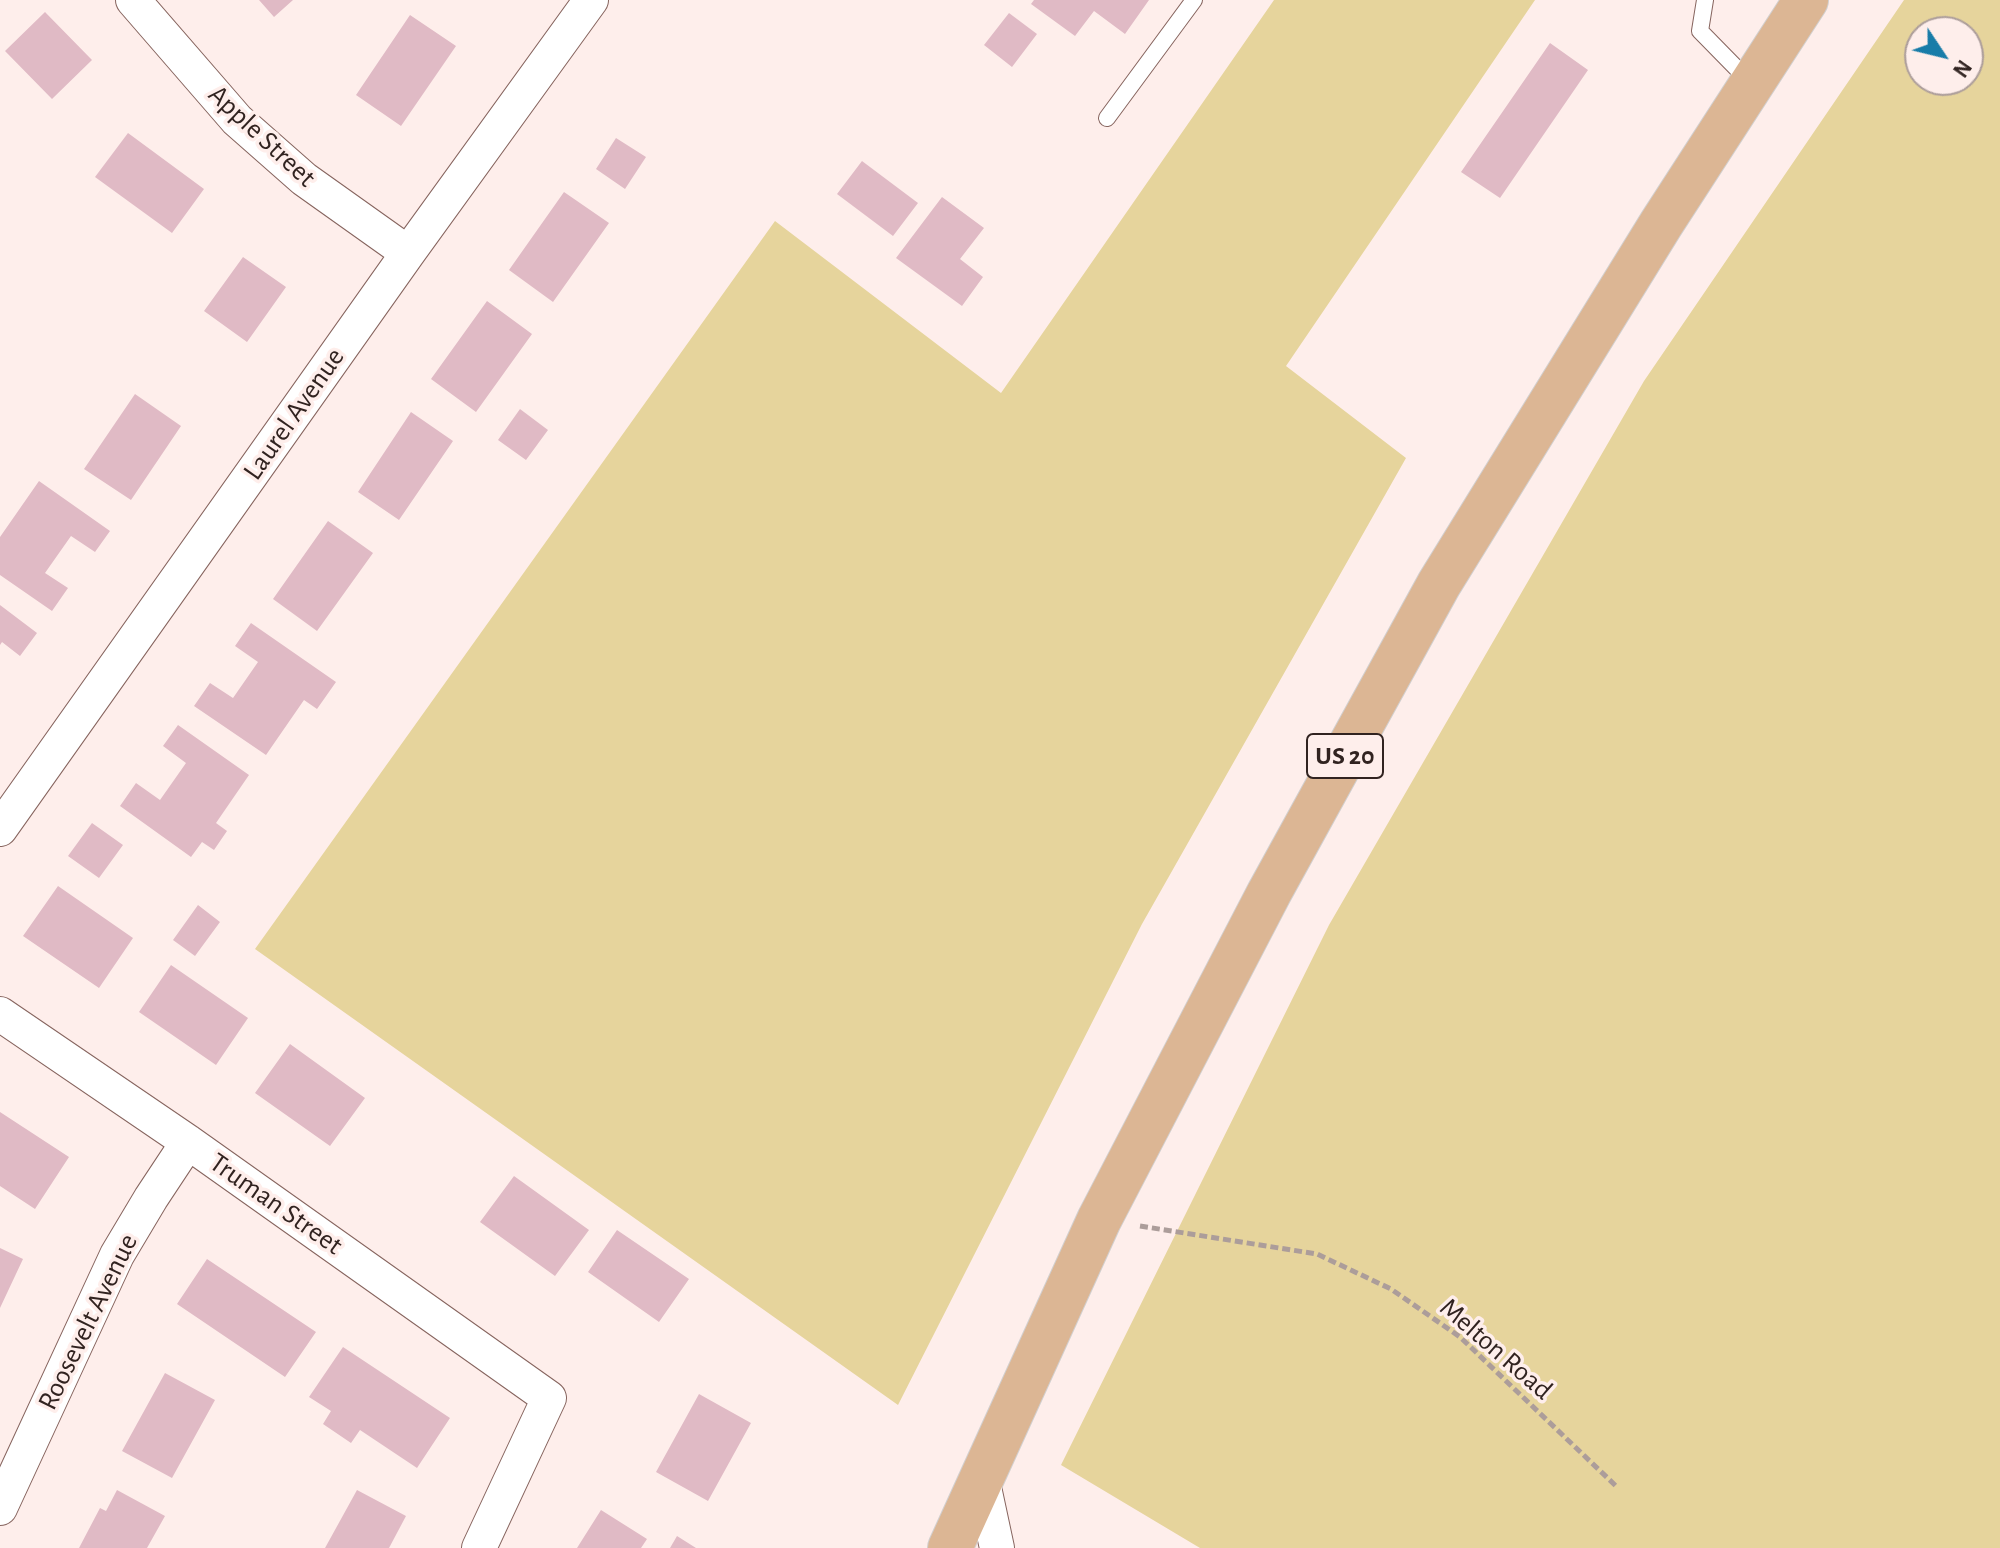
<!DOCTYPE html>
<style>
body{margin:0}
#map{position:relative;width:2000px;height:1548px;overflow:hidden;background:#feeeeb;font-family:"Alegreya Sans",sans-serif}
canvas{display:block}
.north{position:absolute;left:1904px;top:16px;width:80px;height:80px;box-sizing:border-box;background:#feeeeb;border:2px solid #ac9d9a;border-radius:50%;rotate:125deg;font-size:22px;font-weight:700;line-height:32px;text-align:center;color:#312320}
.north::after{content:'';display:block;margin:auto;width:28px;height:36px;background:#187ca8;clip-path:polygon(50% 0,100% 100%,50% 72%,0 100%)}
</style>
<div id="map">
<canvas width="2000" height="1548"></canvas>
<div class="north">N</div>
</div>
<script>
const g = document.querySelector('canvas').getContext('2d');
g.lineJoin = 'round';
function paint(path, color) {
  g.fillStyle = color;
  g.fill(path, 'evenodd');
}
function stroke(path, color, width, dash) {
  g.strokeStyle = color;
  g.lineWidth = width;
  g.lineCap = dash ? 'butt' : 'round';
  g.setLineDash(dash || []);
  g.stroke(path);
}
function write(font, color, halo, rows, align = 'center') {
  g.font = font + ' "Alegreya Sans",sans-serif';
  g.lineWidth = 7;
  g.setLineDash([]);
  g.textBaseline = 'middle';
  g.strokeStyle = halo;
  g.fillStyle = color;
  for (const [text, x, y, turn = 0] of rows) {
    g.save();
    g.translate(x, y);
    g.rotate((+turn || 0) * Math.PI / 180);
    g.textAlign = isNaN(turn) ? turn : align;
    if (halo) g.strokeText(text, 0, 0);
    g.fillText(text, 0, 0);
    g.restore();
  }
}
paint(new Path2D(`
 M1274,0H1535L1286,366L1406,458L1142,924L898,1405L255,949L775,221L1001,393Z
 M1904,0H2000V1548H1200L1061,1465L1329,925L1644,381ZM1968,32V80H1920V32Z`), '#e6d49c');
paint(new Path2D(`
 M259,0H293L274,17Z
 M1034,0H1149L1125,34L1094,11L1075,36L1031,4Z
 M45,12L92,60L52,99L5,51Z
 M1009,13L1037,34L1012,67L984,45Z
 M410,15L456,46L401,126L356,95Z
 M1550,43L1588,70L1500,198L1461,172Z
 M128,133L204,189L172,233L95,177Z
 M616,138L646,157L625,189L596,169Z
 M862,161L918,203L893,236L837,194Z
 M564,192L609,223L553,302L509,270Z
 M942,197L984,228L960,259L983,277L962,306L896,258Z
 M243,257L286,287L247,342L204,311Z
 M487,301L532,334L476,412L431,379Z
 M135,394L181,426L131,500L84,469Z
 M520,409L548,430L526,460L498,440Z
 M411,412L453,441L399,520L358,492Z
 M39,481L110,531L95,552L71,536L45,573L68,588L52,611L0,575V537Z
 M328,521L373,553L317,631L273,599Z
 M0,605L37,633L20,656L2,642L0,645Z
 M251,623L336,682L317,709L304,700L266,755L194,706L210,683L233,698L258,662L235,646Z
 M178,725L249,775L216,823L227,831L214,850L202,842L191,857L120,806L136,783L160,800L186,763L163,746Z
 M92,823L123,845L99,878L68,856Z
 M58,886L133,938L99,988L23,936Z
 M198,905L220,922L195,956L173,940Z
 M171,965L248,1018L216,1065L139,1012Z
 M290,1044L365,1098L330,1146L255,1093Z
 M0,1112L69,1157L35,1209L0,1186Z
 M514,1176L589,1230L555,1276L480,1222Z
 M617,1230L689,1279L659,1322L588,1272Z
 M0,1248L23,1259L0,1308Z
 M207,1259L316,1332L285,1377L177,1304Z
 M343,1347L450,1418L417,1468L360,1430L351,1443L323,1424L331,1411L309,1397Z
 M165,1373L215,1400L172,1478L122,1451Z
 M699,1394L751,1423L708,1501L656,1472Z
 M117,1490L165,1516L147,1548H79L100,1508L106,1511Z
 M357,1490L406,1516L389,1548H325Z
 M601,1510L647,1539L641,1548H577Z
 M677,1536L696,1548H670Z`), '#e0bac5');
const lane = new Path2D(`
 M1705,0L1700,31L1750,82
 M1107,118L1194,0`);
const street = new Path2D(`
 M133,0L237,120L304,179L408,253
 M0,829L408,253L591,0
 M0,1014L188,1142L549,1398L479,1548
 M982,1478L997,1548
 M0,1508L117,1255L151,1198L188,1142`);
const primary = new Path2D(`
 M950,1548L1099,1220L1269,893L1439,584L1661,224L1806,0`);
stroke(lane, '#86645e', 18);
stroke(street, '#86645e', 36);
stroke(primary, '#d2cfce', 46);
stroke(new Path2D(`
 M1140,1226L1317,1254L1391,1289L1460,1337L1617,1487`), '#ac9d9a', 5, [8, 4]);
stroke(lane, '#fff', 16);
stroke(street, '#fff', 34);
stroke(primary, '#dcb694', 44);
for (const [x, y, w] of [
 [1345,756,76]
]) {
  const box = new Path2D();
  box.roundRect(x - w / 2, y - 22, w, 44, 6);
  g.fillStyle = '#feeeeb';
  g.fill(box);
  stroke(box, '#312320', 2);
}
write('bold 26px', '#312320', null, [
 ["US 20",1345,756]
]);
write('28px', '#312320', '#feeeeb', [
 ["Apple Street",262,136,43],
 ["Laurel Avenue",294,414,-55],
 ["Truman Street",276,1204,35],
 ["Roosevelt Avenue",88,1322,-64],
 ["Melton Road",1496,1349,41]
]);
</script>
